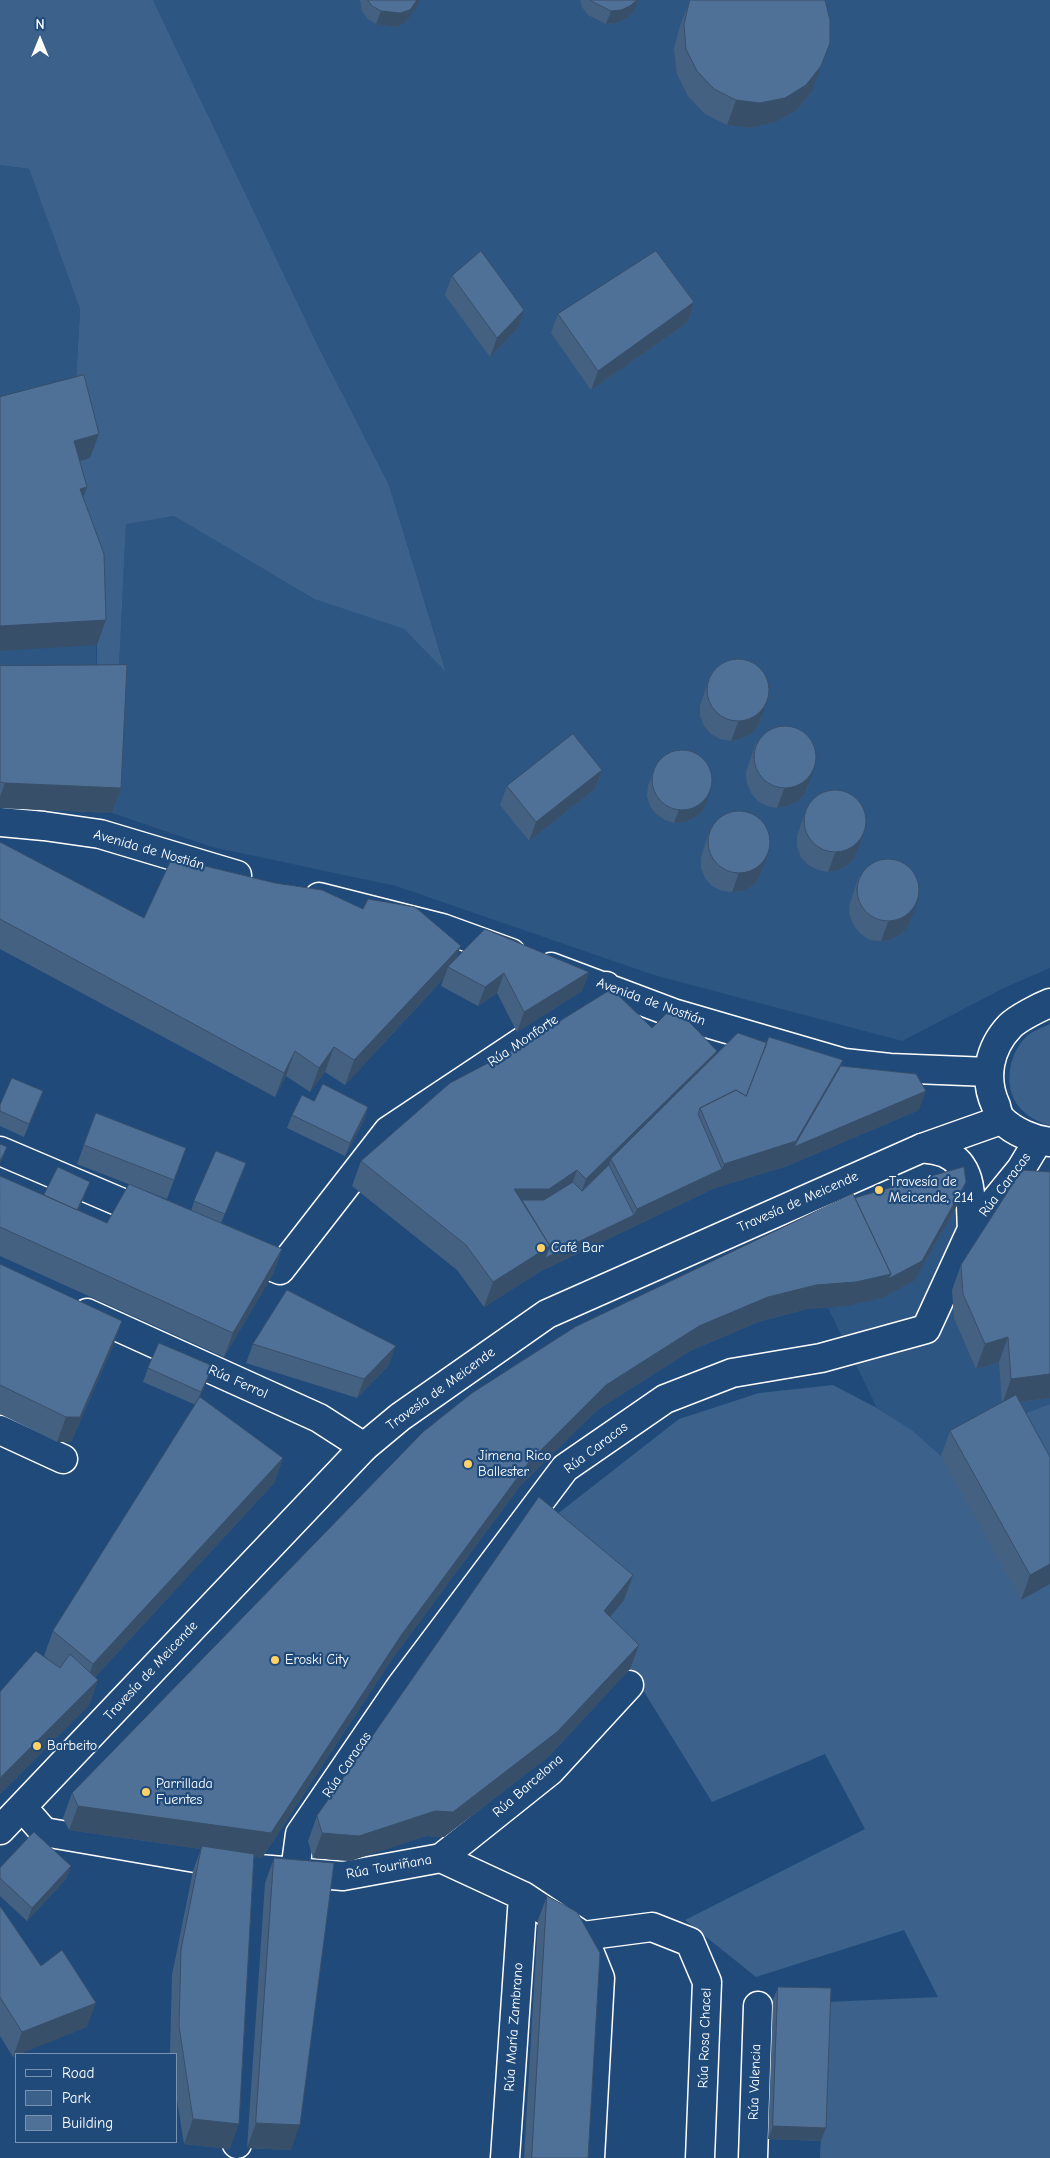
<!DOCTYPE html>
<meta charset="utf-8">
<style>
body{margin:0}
#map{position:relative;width:1050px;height:2158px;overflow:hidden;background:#1f4a7a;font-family:"Comic Neue",sans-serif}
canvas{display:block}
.legend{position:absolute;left:15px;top:2053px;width:162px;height:90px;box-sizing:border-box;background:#1f4a7a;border:1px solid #7992af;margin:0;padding:6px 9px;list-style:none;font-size:15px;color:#fff}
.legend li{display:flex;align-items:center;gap:10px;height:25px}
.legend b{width:25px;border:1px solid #7992af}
.north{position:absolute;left:15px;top:15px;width:50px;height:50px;-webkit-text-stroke:4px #1f4a7a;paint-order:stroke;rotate:0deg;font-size:14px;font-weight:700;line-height:20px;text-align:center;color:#fff}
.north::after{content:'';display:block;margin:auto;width:18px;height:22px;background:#fff;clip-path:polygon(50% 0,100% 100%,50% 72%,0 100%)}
</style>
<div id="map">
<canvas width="1050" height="2158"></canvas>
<ul class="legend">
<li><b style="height:6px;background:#1f4a7a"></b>Road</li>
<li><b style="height:14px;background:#3c618b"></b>Park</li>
<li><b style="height:14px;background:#507197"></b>Building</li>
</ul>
<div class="north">N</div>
</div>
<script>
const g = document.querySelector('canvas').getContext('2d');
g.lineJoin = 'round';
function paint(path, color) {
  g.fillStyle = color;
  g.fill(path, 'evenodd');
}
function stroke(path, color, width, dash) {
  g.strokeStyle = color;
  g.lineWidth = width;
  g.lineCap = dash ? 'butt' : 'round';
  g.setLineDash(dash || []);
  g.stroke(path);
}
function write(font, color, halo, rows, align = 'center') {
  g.font = font + ' "Comic Neue",sans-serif';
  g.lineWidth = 4.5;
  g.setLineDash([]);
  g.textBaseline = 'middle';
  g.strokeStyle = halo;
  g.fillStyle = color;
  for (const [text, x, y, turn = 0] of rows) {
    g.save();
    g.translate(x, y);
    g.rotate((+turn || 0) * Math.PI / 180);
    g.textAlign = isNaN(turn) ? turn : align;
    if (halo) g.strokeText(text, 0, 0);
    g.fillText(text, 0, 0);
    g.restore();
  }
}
paint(new Path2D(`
 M153,0H1050V968L1006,987L902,1041L654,975L396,886L212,847L112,813L126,523L174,516L314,599L404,629L446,671L389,485L318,346Z
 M0,165L29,169L80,309L75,400L90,458L65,466L95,579L97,690L0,691Z
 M957,1187L1013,1195L1050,1197V1404L1007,1420L941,1456L912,1430L877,1408L828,1308L846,1306L881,1298L915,1280Z`), '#2e5683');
paint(new Path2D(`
 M0,0H153L318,346L389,485L446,672L404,629L314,599L174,516L126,524L118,689L97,690V645L71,514L75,400L80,309L29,169L0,165Z
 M1050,1024V1126C1041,1123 1030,1118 1023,1111C1002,1092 1007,1056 1026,1037C1032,1031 1042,1028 1050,1024Z
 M833,1385L877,1408L912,1430L941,1456L1050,1584V2158H820L826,2002L938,1997L904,1930L756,1977L685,1920L865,1829L825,1754L712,1802L630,1669L595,1635L624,1600L538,1529L679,1419L759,1393Z
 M1050,1404V1498L1007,1420Z`), '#3c618b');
const minor = new Path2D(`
 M0,822L44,826L100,834L237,875
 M319,897L442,928L511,953
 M551,967L676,1014L844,1063L890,1068L989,1072
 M922,1148C930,1149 938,1150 945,1153C975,1166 970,1203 972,1229
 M0,1151L153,1216
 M241,1254L280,1270L388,1131L606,986
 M87,1313L319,1418L364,1447
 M0,1430L63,1459
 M23,1808L44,1832L259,1869L343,1876L441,1858L523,1896L583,1936L600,1978L590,2158
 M441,1858L550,1771L629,1685
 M295,1871L300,1834L401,1686L565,1468L665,1399L732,1373L821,1358L926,1329L972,1229L1021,1169L1038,1141
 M583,1936L652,1927L690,1942L707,1982L700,2158
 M237,2144L259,1869
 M505,2158L523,1896
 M753,2158L758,2006`);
const major = new Path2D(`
 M1050,1003C1040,1007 1018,1018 1010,1026C989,1048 983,1078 996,1106C997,1111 999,1117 1002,1120C1014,1132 1034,1140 1050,1142
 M0,1830L364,1447L400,1417L547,1314L922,1148L1001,1120`);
stroke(minor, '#fff', 31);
stroke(major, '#fff', 31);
stroke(minor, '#1f4a7a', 28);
stroke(major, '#1f4a7a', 28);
paint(new Path2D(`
 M360,0H420L417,7L405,23L396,27L376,24L368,19L362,11Z
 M580,0H639L633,13L625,19L616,23L606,24L588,15L582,7Z
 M690,0L812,91L797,110L776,122L751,128L727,125L705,114L688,96L677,74L674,49L680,26Z
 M452,276L517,329L490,357L445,295Z
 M694,302L688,322L591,390L551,333L558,314Z
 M0,666L121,788L112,813L0,808Z
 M710,676L762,717L758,726L751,734L741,739L731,741L720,739L711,734L704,726L700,716V706Z
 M756,743L809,784L805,793L798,801L788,806L777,808L767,806L758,801L751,793L747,783L746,772Z
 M602,770L595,789L529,841L500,805L507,786Z
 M653,773L706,803L702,812L694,818L685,822L674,823L665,820L656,814L650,806L647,796L648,786Z
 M807,807L866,828L855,857L848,865L839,870L828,872L818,870L808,865L801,857L797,847V836Z
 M711,827L763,868L759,878L752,886L743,891L732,892L722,891L712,886L705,878L701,868V857Z
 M0,842L144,918L456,960L589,972L582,991L517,1032L497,993L478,1006L441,986L444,978L345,1085L325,1072L310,1092L286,1076L275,1097L0,949Z
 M859,876L912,917L908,927L901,934L891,940L881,941L870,940L861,934L854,926L850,916L849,906Z
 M652,1028L717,1051L715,1056L841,1066L919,1110L787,1166L715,1188L541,1271L484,1307L457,1270L352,1186L361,1161Z
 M314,1101L368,1107L364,1120L345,1156L287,1128L292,1115Z
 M38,1104L24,1137L0,1126V1105Z
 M84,1145L186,1148L167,1199L77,1164Z
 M0,1176L44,1195H85L78,1210L107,1223L191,1211L194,1201L241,1176L221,1223L282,1249L273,1274L224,1357L0,1256Z
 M966,1182L959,1202L915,1280L882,1298L846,1306L807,1309L758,1322L690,1351L597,1410L520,1486L392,1659L262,1858L254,1856L230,2149L184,2144L176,2093V2054H170V2051L172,1975L193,1871L201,1849L69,1830L63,1818L72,1793L855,1198Z
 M0,1264L113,1346L71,1442H57L0,1414Z
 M961,1265L1050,1398L1020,1402L1050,1457V1584L1021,1600L941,1456L950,1431L1002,1403L999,1362L976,1369L954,1318L952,1290Z
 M253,1344L389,1365L357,1398L246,1363Z
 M148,1368L208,1379L198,1400L283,1458L274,1483L95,1677L98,1680L89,1705L0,1794V1692L50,1661L44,1656L53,1631L196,1405L143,1382Z
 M624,1600L610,1617L639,1645L630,1669L548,1757L444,1837L426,1836L350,1861L313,1858L308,1841L317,1816Z
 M274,1858L291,2150L247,2148L265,1883Z
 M71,1866L66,1879L27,1921L0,1896V1868Z
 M547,1896L588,2158H524L538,1920Z
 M0,1906L41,1966L87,2027L16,2054V2056L13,2057L0,2036Z
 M778,1987L826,2128L821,2141L768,2139L773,2000Z`), '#456182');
paint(new Path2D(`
 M417,0H420L417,7L405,23L396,27L376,24L381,11Z
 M637,0H639L633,13L625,19L616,23L606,24L611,11Z
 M830,43L812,91L797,110L776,122L751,128L727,125L736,100Z
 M694,302L688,322L591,390L598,371Z
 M524,310L517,329L490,357L497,338Z
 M99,434L90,458L65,466L74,441Z
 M87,487L78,512L80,489Z
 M106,620L97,645L0,651V626Z
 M769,697L758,726L751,734L741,739L731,741L738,722Z
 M816,764L805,793L798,801L788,806L777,808L784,789Z
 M602,770L595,789L529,841L536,822Z
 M5,783L121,788L112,813L0,808V797Z
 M711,790L706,803L702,812L694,818L685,822L674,823L679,810Z
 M866,828L855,857L848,865L839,870L828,872L835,853Z
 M770,849L759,878L752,886L743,891L732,892L739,873Z
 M919,898L908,927L901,934L891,940L881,941L888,922Z
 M461,946L452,969L448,967L444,978L345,1085L354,1060Z
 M589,972L582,991L517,1032L524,1012Z
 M504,973L497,993L478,1006L485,987Z
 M334,1047L325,1072L310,1092L319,1068Z
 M295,1051L286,1076L275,1097L284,1073Z
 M717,1051L708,1076L611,1159L605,1177L577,1204L586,1179Z
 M843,1060L834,1085L926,1091L919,1110L787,1166L715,1188L541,1271L484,1307L493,1282L550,1246L634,1215L637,1209L722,1169L724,1164Z
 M43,1091L38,1104L24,1137L29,1124Z
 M368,1107L364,1120L345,1156L350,1143Z
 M7,1147L2,1160L0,1164V1161Z
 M186,1148L179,1168L167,1199L174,1180Z
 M246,1163L241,1176L220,1227L225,1214Z
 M577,1170L568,1195L518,1213L514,1189Z
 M90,1182L85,1195L71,1225L76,1212Z
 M966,1182L959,1202L915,1280L882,1298L846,1306L807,1309L758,1322L690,1351L597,1410L520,1486L392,1659L262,1858L202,1849V1846L201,1849L69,1830L78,1806L402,1634L529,1462L606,1385L699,1326Z
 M282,1249L273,1274L224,1357L233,1333Z
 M122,1321L113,1346L71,1442H57L66,1417Z
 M1008,1337L999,1362L976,1369L985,1344Z
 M396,1346L389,1365L357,1398L364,1379Z
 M213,1366L208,1379L196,1405L201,1392Z
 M1050,1374V1398L1002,1404L1011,1379Z
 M283,1458L274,1483L84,1689L93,1664Z
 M1050,1564V1584L1021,1600L1030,1575Z
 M633,1575L624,1600L595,1635L604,1611Z
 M639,1645L630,1669L548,1757L444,1837L426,1836L350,1861L313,1858L322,1833Z
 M98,1680L89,1705L0,1794V1778Z
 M71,1866L66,1879L27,1921L32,1908Z
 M96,2003L87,2027L20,2054H16V2056L13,2057L22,2032Z
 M193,2119L239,2124L230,2149L184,2144Z
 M256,2123L300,2125L291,2150L247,2148Z
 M773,2126L826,2128L821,2141L768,2139Z`), '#384f6a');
const building = new Path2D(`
 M368,0H417L410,10L400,13L381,11L372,6Z
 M591,0H637L630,6L621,10L611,11L593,2Z
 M690,0H825L830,20V43L821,66L806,85L785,98L760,103L736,100L714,89L697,71L686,49L684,25Z
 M481,251L524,310L497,338L452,276Z
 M656,251L694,302L598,371L558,314Z
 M84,375L99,434L74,441L87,487L80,489L104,554L106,620L0,626V397Z
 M707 690a31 31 0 1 1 62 0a31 31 0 1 1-62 0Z
 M127,665L121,788L5,783L0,782V666Z
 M754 757a31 31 0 1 1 62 0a31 31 0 1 1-62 0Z
 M573,734L602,770L536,822L507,786Z
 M652 780a30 30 0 1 1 60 0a30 30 0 1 1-60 0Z
 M804 821a31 31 0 1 1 62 0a31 31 0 1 1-62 0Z
 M708 842a31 31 0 1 1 62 0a31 31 0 1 1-62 0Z
 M0,842L144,918L172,858L275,883L322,890L363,909L368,899L415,907L461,946L354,1060L334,1047L319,1068L295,1051L284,1073L0,919Z
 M857 890a31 31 0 1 1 62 0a31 31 0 1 1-62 0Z
 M485,929L589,972L524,1012L504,973L485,987L448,967Z
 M612,989L652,1028L674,1006L717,1051L586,1179L577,1170L549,1189H514L550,1246L493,1282L466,1245L361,1161L450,1083L513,1050Z
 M738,1033L767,1043L746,1096L736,1090L700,1108L698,1114L722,1169L637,1209L611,1159Z
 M769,1037L843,1060L796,1141L724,1164L700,1108L736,1090L746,1096Z
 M841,1066L916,1074L926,1091L794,1147Z
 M12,1078L43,1091L29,1124L0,1111V1105Z
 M323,1084L368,1107L350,1143L292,1115L302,1095L314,1101Z
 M96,1113L186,1148L174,1180L84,1145Z
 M0,1144L7,1147L0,1161Z
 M216,1151L246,1163L225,1214L194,1201Z
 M609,1165L634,1215L545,1258L550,1246L522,1200H544L573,1182L582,1191Z
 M58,1167L90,1182L77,1210L44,1195Z
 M964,1167L966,1182L922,1261L888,1279L891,1274L855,1198Z
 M1022,1170L1050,1172V1374L1011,1379L1008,1337L985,1344L963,1294L961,1265Z
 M0,1176L107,1223L129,1184L282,1249L233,1333L0,1227Z
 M853,1194L891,1274L856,1282L816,1285L768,1297L699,1326L606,1385L529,1462L402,1634L271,1833L78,1806L72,1793L423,1432L472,1393L575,1327Z
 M0,1264L122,1321L80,1417H66L0,1385Z
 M287,1290L396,1346L364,1379L253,1344Z
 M159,1343L213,1366L201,1392L148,1368Z
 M1016,1395L1050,1457V1564L1030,1575L950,1431Z
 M200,1397L283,1458L93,1664L53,1631Z
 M539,1497L633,1575L604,1611L639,1645L557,1732L453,1812L435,1811L359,1836L322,1833L317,1816Z
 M36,1651L60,1668L70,1654L98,1680L0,1778V1692Z
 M34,1832L71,1866L32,1908L0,1878V1868Z
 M202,1846L254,1854L239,2124L193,2119L179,2026L181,1950Z
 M274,1858L334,1863L300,2125L256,2123Z
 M547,1896L577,1912L600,1953L588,2158H532Z
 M0,1906L41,1966L62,1950L96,2003L22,2032L0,1997Z
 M778,1987L831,1988L826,2128L773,2126Z`);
paint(building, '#507197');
stroke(building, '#384f6a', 1);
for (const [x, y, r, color] of [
 [879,1190,5,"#ffd166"],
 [541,1248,5,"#ffd166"],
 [468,1464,5,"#ffd166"],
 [275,1660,5,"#ffd166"],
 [37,1746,5,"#ffd166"],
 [146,1792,5,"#ffd166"]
]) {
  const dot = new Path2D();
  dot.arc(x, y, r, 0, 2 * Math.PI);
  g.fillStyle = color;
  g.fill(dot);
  stroke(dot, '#1f4a7a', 2);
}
write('14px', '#fff', '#1f4a7a', [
 ["Avenida de Nostián",149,850,16],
 ["Avenida de Nostián",651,1002,20],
 ["Rúa Monforte",523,1041,-34],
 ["Rúa Caracas",1005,1185,-53],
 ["Travesía de Meicende",798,1202,-24],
 ["Rúa Ferrol",238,1382,24],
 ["Travesía de Meicende",441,1389,-36],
 ["Rúa Caracas",596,1448,-37],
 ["Travesía de Meicende",151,1671,-47],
 ["Rúa Caracas",347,1765,-56],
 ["Rúa Barcelona",528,1786,-41],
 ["Rúa Touriñana",389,1867,-10],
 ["Rúa María Zambrano",514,2027,-86],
 ["Rúa Rosa Chacel",705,2038,-88],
 ["Rúa Valencia",755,2082,-88]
]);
write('14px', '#fff', '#1f4a7a', [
 ["Travesía de",889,1182],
 ["Meicende, 214",889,1198],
 ["Café Bar",551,1248],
 ["Jimena Rico",478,1456],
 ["Ballester",478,1472],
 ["Eroski City",285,1660],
 ["Barbeito",47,1746],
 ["Parrillada",156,1784],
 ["Fuentes",156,1800]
], 'left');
</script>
